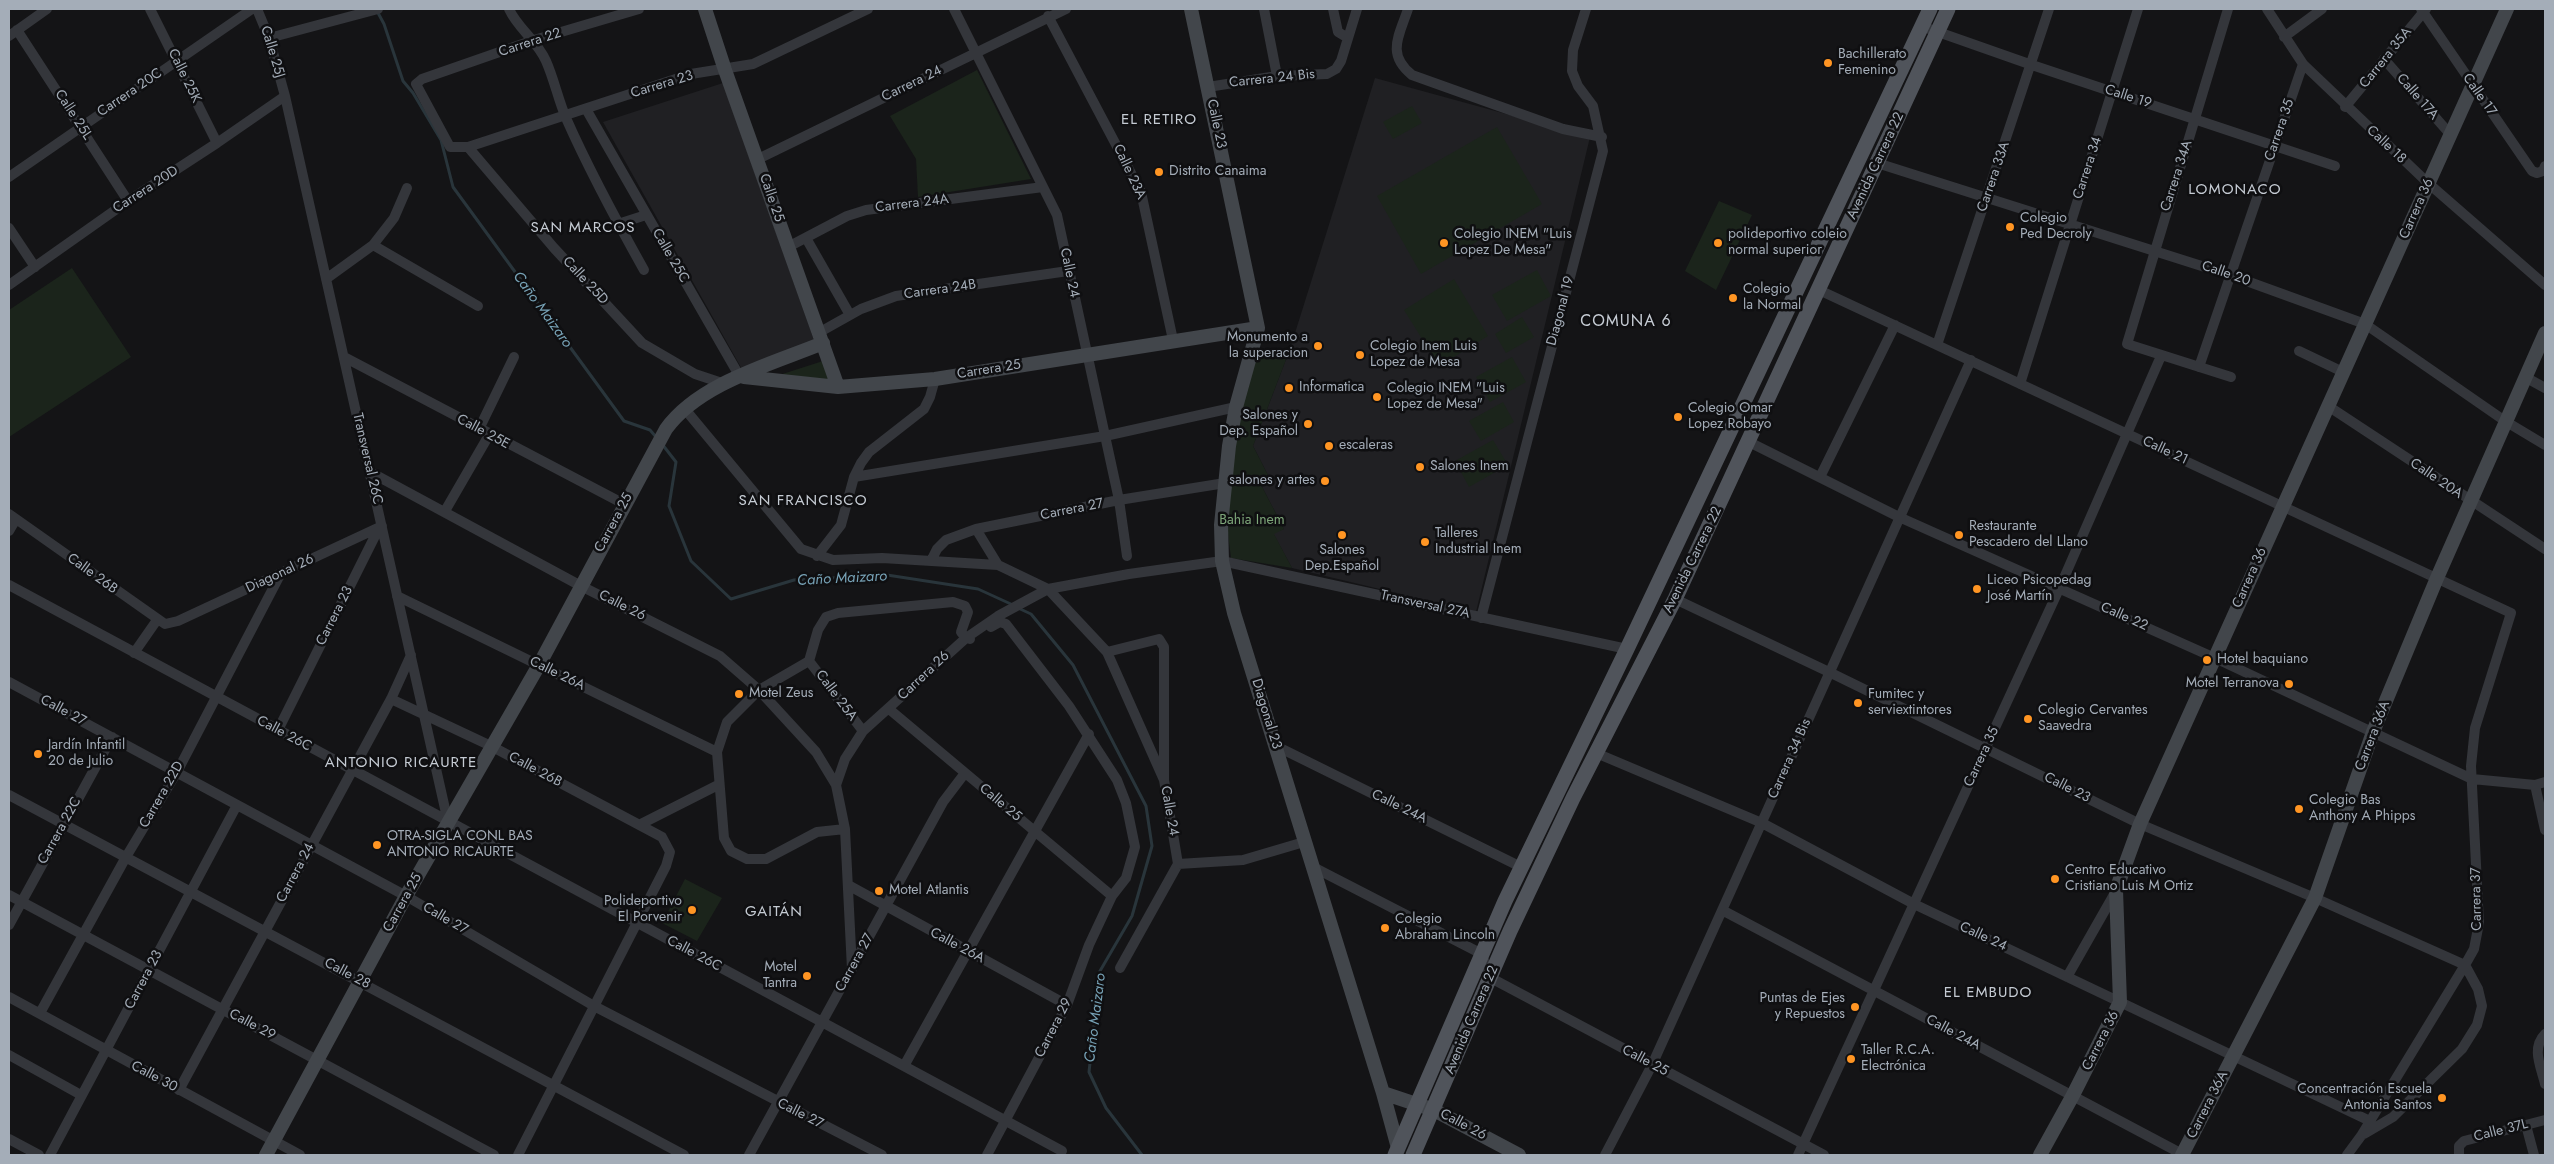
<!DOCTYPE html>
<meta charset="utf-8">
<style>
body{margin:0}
#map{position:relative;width:2554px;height:1164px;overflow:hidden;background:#141416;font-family:Jost,sans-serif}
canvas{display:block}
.frame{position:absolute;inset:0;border:10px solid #a4adb8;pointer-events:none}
</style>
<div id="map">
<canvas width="2554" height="1164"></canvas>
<div class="frame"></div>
</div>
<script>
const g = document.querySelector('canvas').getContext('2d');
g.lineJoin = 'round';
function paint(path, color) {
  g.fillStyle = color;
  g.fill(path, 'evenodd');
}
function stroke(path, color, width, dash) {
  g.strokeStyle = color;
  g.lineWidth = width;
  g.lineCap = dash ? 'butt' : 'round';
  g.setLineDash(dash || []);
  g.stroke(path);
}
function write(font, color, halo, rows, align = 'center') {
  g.font = font + ' Jost,sans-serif';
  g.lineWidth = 5;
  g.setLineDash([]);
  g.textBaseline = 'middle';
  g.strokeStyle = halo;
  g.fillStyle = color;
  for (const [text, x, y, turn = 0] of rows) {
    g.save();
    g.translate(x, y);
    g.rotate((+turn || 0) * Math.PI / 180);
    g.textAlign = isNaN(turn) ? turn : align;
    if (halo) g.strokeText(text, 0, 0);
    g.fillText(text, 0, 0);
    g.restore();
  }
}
paint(new Path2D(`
 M1375,78L1590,137L1476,612L1292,568L1273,533L1284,529L1259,481L1269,477L1253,446L1290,349Z
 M723,83L815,343L743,371L603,122Z`), '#202023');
paint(new Path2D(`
 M977,70L1031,179L918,197L916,159L890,116Z
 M1412,106L1422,123L1393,139L1383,122Z
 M1497,127L1542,204L1421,274L1377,196Z
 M1719,201L1752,215L1716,290L1685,271Z
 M72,268L131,357L9,437V310Z
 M1537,270L1551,296L1507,321L1492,295Z
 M1454,279L1488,336L1439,366L1404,310Z
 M1522,317L1534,337L1506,353L1495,334Z
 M1290,349L1253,446L1269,477L1259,481L1284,529L1274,534L1292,568L1231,558L1227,526L1233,445L1254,361Z
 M1512,357L1526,382L1490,402L1476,377Z
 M823,361L831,383L770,378Z
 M1503,402L1514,422L1481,441L1469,421Z
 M1493,440L1508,465L1469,487L1455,461Z
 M685,879L722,898L697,941L662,923Z`), '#1b241b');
stroke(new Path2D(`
 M377,11L384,24L403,81L413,93L441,140L453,187L624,421L650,430L656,437
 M662,444L676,462L669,506L691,561L731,599L794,580L887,575L978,589L1013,605
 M1018,608L1031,614L1073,665L1146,806L1152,846L1132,916L1100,971L1089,1072L1106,1108L1142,1155`), '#29353b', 3);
stroke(new Path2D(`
 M150,9L217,143
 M257,9L269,38L285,96L448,822
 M509,9C518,29 537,40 546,61C554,79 558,99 566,118C589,170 616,220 644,270
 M639,9L534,40L422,79L416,84L450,147H468L691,74L753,64L868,9
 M954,9L1057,215L1119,500L1127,556
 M1264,9L1277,76
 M1333,9L1338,32L1348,38
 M1408,9C1399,36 1386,54 1412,75L1563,129L1602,137
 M2228,9L2127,344L2231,377
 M2267,9L2303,64L2428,183L2545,285
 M2421,9L2532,171L2537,173L2543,171L2545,166
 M1048,16L1141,192L1173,340
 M1921,26L2032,65L2335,166
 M17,30L128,201
 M9,36L47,9
 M2284,37L2322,9
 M269,38L378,9
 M2384,59L2450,134
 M1208,87L1277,76L1327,74L1336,69L1341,61L1357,9
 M2345,107L2426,9
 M586,109L740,377
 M468,147L554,248L642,343L695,374L725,384
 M758,159L1066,9
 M1877,163L2230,275L2365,324L2505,421L2545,445
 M9,177L252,9
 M618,224L646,215
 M9,228L35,267
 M806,238L850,315
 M373,245L478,306
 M788,247L847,216L866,210L1043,187
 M326,279L373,245L394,218L407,188
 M9,285L128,201L217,143L285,96
 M1819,290L2511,613L2475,728L2471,766L2479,923L2474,949L2465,965L2361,1136L2347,1155
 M820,332L861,309L896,296L1068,271
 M1937,345L2049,9
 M2299,351L2343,372
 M344,357L624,504
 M2199,367L2303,64
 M2525,377L2545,388
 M2020,384L2138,9
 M2328,406L2545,549
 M684,408L801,549L833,560L882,558L998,565L1048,589L1107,652L1164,780
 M479,429L514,357
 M1749,442L1899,517L2215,658L2472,779L2535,785L2545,782
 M370,472L581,586L720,656L759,690L816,752L836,785
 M854,477L1105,436L1236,407
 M1820,477L1895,325
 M445,511L489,435
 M9,514L165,624L178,621L382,526
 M976,529L998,565
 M9,531L16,519
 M817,556L841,525L854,477L861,463L869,452L924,409L930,397L935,379
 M931,561L937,549L946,540L976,529L1119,500L1225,483
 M9,585L1062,1151
 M397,596L717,752
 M1675,599L1829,672L2140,824L2315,898L2465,965L2478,989L2482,1006L2477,1025L2462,1049L2393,1117L2364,1134
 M1481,618L1603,151L1593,106L1578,86L1572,71L1573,50L1586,9
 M1107,652L1159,639L1164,647V780L1178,864L1120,968
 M134,653L157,620
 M809,661L818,630L826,617L838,613L953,602L965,606L968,612L961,632L966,638L970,639
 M809,661L759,690L727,722L717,752L724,838L731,851L747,859H766L817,832L845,829
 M809,661L863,731
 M9,682L406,896L594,1006L882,1155
 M391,699L491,746L662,837L670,852L666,866L518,1155
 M889,709L1112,896
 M278,730L379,528
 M1276,746L1521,867
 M1596,753L1762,823L1914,904L2370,1121
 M2535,785L2545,830
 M9,795L684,1155
 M639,825L718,785
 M1178,864L1243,860L1304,842
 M1313,867L1482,954L1489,977L1824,1155
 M848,885L1067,1005
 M9,895L494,1155
 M1722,910L2184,1155
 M9,925L112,737
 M852,969L845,829L836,785L845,759L863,731L966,638L998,616L1048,589L1129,574L1222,561L1627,649
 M2067,977L2116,891
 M9,997L300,1155
 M40,1013L126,857L177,772L280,575
 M2545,1034C2531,1048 2541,1067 2545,1084
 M9,1055L81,1095
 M904,1066L1089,734
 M179,1090L391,699L411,655
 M2526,1125L2534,1155
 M9,1139L39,1155
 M50,1155L237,805
 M749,1155L943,802L965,773
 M987,1155L1067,1005L1089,945L1112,896L1126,878L1135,847L1126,803L1117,780L1069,706L1006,624L1000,622L991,627
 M1605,1155L1652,1065L1971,360
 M1798,1155L2060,587L2161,356
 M2459,1155V1146L2464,1141L2545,1120`), '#34363b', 10);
stroke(new Path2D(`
 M705,9L725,70L838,387
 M1191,9L1258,328L1236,407L1229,446L1221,525L1222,561L1234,613L1383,1093L1398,1148
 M744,377L838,387L935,379L1258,328
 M1383,1093L1434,1110L1519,1155
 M266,1155L406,896L539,665L666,429C699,383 772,364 823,343
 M2040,1155L2072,1097L2120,1002L2116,890L2140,824L2507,9
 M2182,1155L2315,898L2373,732L2437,578L2545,333`), '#42464b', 14);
stroke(new Path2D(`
 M1395,1155L1505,901L1627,649L1930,9
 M1413,1155L1510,931L1573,798L1675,599L1948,9`), '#50545b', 15);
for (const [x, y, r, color] of [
 [1828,63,5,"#ff9523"],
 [1159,172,5,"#ff9523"],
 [2010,227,5,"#ff9523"],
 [1444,243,5,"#ff9523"],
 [1718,243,5,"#ff9523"],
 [1733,298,5,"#ff9523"],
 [1318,346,5,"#ff9523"],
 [1360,355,5,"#ff9523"],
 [1289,388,5,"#ff9523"],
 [1377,397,5,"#ff9523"],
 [1678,417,5,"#ff9523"],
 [1308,424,5,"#ff9523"],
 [1329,446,5,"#ff9523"],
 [1420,467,5,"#ff9523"],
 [1325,481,5,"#ff9523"],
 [1342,535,5,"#ff9523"],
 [1959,535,5,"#ff9523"],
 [1425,542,5,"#ff9523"],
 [1977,589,5,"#ff9523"],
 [2207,660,5,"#ff9523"],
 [2289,684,5,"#ff9523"],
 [739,694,5,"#ff9523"],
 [1858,703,5,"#ff9523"],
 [2028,719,5,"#ff9523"],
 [38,754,5,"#ff9523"],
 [2299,809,5,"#ff9523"],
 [377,845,5,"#ff9523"],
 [2055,879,5,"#ff9523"],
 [879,891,5,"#ff9523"],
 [692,910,5,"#ff9523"],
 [1385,928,5,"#ff9523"],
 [807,976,5,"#ff9523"],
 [1855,1007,5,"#ff9523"],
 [1851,1059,5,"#ff9523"],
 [2442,1098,5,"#ff9523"]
]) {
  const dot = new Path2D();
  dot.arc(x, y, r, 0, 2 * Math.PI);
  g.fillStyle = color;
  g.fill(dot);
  stroke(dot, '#0f0f11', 2);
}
write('14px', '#a4adb8', '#0f0f11', [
 ["Carrera 22",530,43,-18],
 ["Calle 25J",272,52,73],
 ["Carrera 35A",2386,58,-51],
 ["Calle 25K",184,76,64],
 ["Carrera 24 Bis",1272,79,-6],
 ["Carrera 24",912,84,-26],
 ["Carrera 23",662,85,-17],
 ["Carrera 20C",130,93,-34],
 ["Calle 17",2479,95,55],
 ["Calle 19",2128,97,18],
 ["Calle 17A",2417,97,49],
 ["Calle 25L",73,115,57],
 ["Calle 23",1216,124,78],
 ["Carrera 35",2280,130,-71],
 ["Calle 18",2386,145,43],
 ["Avenida Carrera 22",1876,166,-65],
 ["Carrera 34",2088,168,-72],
 ["Calle 23A",1129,172,65],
 ["Carrera 34A",2177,176,-72],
 ["Carrera 33A",1994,177,-71],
 ["Carrera 20D",146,190,-33],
 ["Calle 25",771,198,71],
 ["Carrera 24A",912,204,-7],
 ["Carrera 36",2417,209,-66],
 ["Calle 25C",670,256,60],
 ["Calle 24",1069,273,78],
 ["Calle 20",2226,274,19],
 ["Calle 25D",585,281,47],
 ["Carrera 24B",940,290,-8],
 ["Diagonal 19",1561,311,-75],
 ["Carrera 25",989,370,-9],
 ["Calle 25E",483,432,28],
 ["Calle 21",2165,451,25],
 ["Transversal 26C",367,459,77],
 ["Calle 20A",2436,479,34],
 ["Carrera 27",1072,510,-11],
 ["Carrera 25",614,523,-62],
 ["Avenida Carrera 22",1693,560,-64],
 ["Calle 26B",92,574,36],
 ["Diagonal 26",280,574,-25],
 ["Carrera 36",2250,578,-66],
 ["Transversal 27A",1425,605,12],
 ["Calle 26",622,606,27],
 ["Carrera 23",335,616,-63],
 ["Calle 22",2124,617,24],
 ["Calle 26A",557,674,26],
 ["Carrera 26",924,676,-43],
 ["Calle 25A",836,696,53],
 ["Calle 27",63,711,28],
 ["Diagonal 23",1266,714,73],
 ["Calle 26C",284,734,28],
 ["Carrera 36A",2373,736,-69],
 ["Carrera 35",1982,757,-65],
 ["Carrera 34 Bis",1790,759,-66],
 ["Calle 26B",535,770,28],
 ["Calle 23",2067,788,27],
 ["Carrera 22D",162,795,-60],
 ["Calle 25",1000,803,40],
 ["Calle 24A",1399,807,26],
 ["Calle 24",1169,811,80],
 ["Carrera 22C",60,831,-61],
 ["Carrera 24",296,873,-62],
 ["Carrera 37",2477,899,-91],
 ["Carrera 25",403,903,-61],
 ["Calle 27",445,919,30],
 ["Calle 24",1983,937,25],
 ["Calle 26A",957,946,28],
 ["Calle 26C",694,954,28],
 ["Carrera 27",855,963,-61],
 ["Calle 28",347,974,28],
 ["Carrera 23",144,980,-62],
 ["Avenida Carrera 22",1472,1020,-67],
 ["Calle 29",252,1025,28],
 ["Carrera 29",1054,1028,-63],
 ["Calle 24A",1953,1033,28],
 ["Carrera 36",2101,1041,-63],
 ["Calle 25",1645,1061,28],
 ["Calle 30",154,1077,28],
 ["Carrera 36A",2208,1105,-63],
 ["Calle 27",800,1114,27],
 ["Calle 26",1463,1125,28],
 ["Calle 37L",2501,1131,-14]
]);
write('14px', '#a4adb8', '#0f0f11', [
 ["Bachillerato",1838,55],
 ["Femenino",1838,71],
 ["Distrito Canaima",1169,172],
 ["Colegio",2020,219],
 ["Ped Decroly",2020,235],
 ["Colegio INEM \"Luis",1454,235],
 ["Lopez De Mesa\"",1454,251],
 ["polideportivo coleio",1728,235],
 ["normal superior",1728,251],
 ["Colegio",1743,290],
 ["la Normal",1743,306],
 ["Monumento a",1308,338,"right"],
 ["la superacion",1308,354,"right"],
 ["Colegio Inem Luis",1370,347],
 ["Lopez de Mesa",1370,363],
 ["Informatica",1299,388],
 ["Colegio INEM \"Luis",1387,389],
 ["Lopez de Mesa\"",1387,405],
 ["Colegio Omar",1688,409],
 ["Lopez Robayo",1688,425],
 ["Salones y",1298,416,"right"],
 ["Dep. Español",1298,432,"right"],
 ["escaleras",1339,446],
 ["Salones Inem",1430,467],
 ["salones y artes",1315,481,"right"],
 ["Restaurante",1969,527],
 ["Pescadero del Llano",1969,543],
 ["Talleres",1435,534],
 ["Industrial Inem",1435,550],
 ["Salones",1342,551,"center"],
 ["Dep.Español",1342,567,"center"],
 ["Liceo Psicopedag",1987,581],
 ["José Martín",1987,597],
 ["Hotel baquiano",2217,660],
 ["Motel Terranova",2279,684,"right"],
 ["Motel Zeus",749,694],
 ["Fumitec y",1868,695],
 ["serviextintores",1868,711],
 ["Colegio Cervantes",2038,711],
 ["Saavedra",2038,727],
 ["Jardín Infantil",48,746],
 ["20 de Julio",48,762],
 ["Colegio Bas",2309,801],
 ["Anthony A Phipps",2309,817],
 ["OTRA-SIGLA CONL BAS",387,837],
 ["ANTONIO RICAURTE",387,853],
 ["Centro Educativo",2065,871],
 ["Cristiano Luis M Ortiz",2065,887],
 ["Motel Atlantis",889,891],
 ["Polideportivo",682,902,"right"],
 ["El Porvenir",682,918,"right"],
 ["Colegio",1395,920],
 ["Abraham Lincoln",1395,936],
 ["Motel",797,968,"right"],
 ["Tantra",797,984,"right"],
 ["Puntas de Ejes",1845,999,"right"],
 ["y Repuestos",1845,1015,"right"],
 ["Taller R.C.A.",1861,1051],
 ["Electrónica",1861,1067],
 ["Concentración Escuela",2432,1090,"right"],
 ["Antonia Santos",2432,1106,"right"]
], 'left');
write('14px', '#7da579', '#0f0f11', [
 ["Bahia Inem",1252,521]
]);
g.letterSpacing = '1px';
write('15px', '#c5cbd3', '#0f0f11', [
 ["EL RETIRO",1159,120],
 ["LOMONACO",2235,190],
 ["SAN MARCOS",583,228],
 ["SAN FRANCISCO",803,501],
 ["ANTONIO RICAURTE",401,763],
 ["GAITÁN",774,912],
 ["EL EMBUDO",1988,993]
]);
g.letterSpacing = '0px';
write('italic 15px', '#77a2b6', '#0f0f11', [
 ["Caño Maizaro",542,310,54],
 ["Caño Maizaro",842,579,-3],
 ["Caño Maizaro",1096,1018,-83]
]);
g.letterSpacing = '1px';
write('16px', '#c5cbd3', '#0f0f11', [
 ["COMUNA 6",1626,322]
]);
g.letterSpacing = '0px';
</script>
